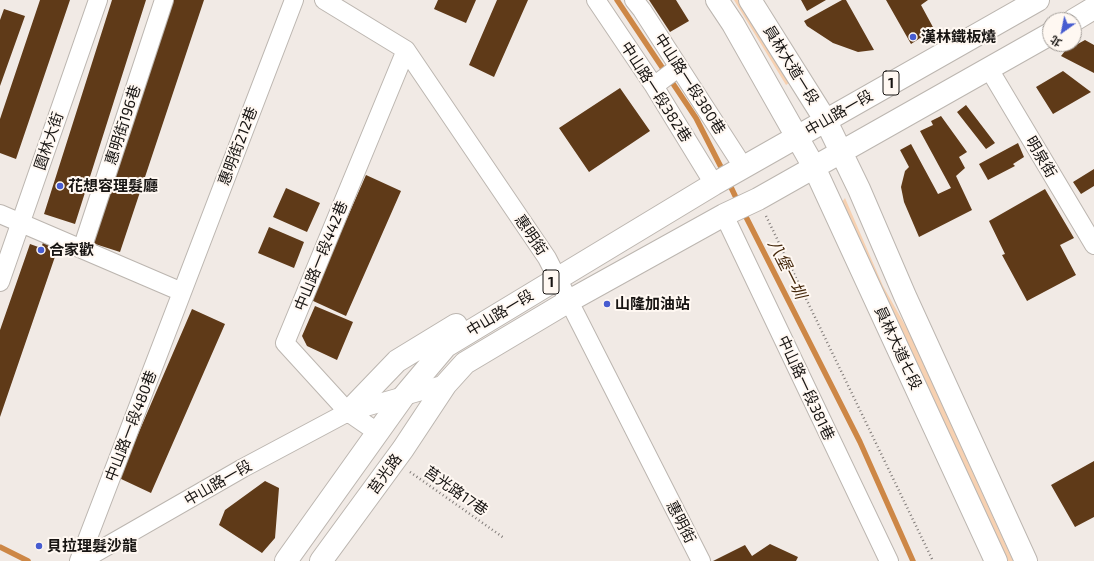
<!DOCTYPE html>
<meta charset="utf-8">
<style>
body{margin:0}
#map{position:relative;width:1094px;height:561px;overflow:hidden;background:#f1eae5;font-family:"Exo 2","Noto Sans TC",sans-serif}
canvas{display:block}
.north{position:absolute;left:1042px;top:12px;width:40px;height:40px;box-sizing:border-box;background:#fff8f2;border:1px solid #a29d98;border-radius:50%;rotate:213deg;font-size:11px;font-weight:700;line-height:16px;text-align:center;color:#171412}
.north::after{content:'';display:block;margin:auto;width:14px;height:18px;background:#475cd0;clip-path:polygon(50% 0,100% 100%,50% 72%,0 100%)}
</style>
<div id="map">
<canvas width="1094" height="561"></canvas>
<div class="north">北</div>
</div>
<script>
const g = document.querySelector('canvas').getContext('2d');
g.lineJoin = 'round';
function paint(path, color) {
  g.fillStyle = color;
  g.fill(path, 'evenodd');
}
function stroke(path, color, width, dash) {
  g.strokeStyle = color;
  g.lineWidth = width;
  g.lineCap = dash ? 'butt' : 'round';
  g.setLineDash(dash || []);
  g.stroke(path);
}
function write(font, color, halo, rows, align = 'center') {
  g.font = font + ' "Exo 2","Noto Sans TC",sans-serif';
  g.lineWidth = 4;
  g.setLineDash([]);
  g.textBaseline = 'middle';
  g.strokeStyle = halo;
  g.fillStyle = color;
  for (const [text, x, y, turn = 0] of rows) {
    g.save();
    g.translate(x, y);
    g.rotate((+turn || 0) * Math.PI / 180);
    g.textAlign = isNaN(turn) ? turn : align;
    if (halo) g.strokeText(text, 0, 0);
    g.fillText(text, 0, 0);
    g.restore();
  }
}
paint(new Path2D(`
 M734,0H741L789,83L786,85Z
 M845,198L883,286L910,334L1013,561H1003L843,207L842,202Z`), '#f7d1b1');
stroke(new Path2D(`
 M617,0L696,118L724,173
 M728,181L739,204
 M743,211L860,442L913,561
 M0,547L28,561`), '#cd8746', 5.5);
paint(new Path2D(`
 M40,0H70L16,159L0,153V119Z
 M112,0H146L75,224L44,214Z
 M173,0H204L120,252L92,243Z
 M438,0H476L466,23L434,9Z
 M497,0H528L494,77L469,65Z
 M649,0H676L689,21L670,32Z
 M801,0H826L807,11Z
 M842,0H846L874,50L858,52L833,43L807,26L804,21Z
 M886,0H928L921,5L934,29L911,44Z
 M4,9L25,16L0,86V20Z
 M1085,40L1094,45V73L1061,56L1065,51Z
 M1063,71L1091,92L1053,114L1036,87Z
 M620,88L650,131L589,172L559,128Z
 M966,105L995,143L986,149L957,112Z
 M941,116L967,152L959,157L965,168L956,176L972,210L919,237L904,202L901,187L905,171L909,167L900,150L911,144L938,194L951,188L920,131L933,125L931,121Z
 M1018,143L1024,157L1013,164L1015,166L988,180L979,164Z
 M1094,169V186L1081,194L1073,182Z
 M366,175L401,191L346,316L311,300Z
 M286,188L320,203L307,232L273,217Z
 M1045,189L1074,238L1060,245L1076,275L1027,301L1002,255L1005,254L989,221Z
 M269,227L304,242L294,268L258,253Z
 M44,240L59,245L0,417V330L30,244L41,248Z
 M315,306L353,322L337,360L307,346L302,336Z
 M192,309L225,324L151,493L119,478Z
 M1094,461V517L1075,527L1051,485Z
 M265,481L279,488L275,538L262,553L219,525L225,510Z
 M770,544L798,557L796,561H713L745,545L752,556Z`), '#5f3a18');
const minor = new Path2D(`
 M324,0L406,50L547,258L701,561
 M596,0L654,86L714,184
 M634,0L642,10L744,168
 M989,69L1094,245
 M654,86L679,67
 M0,214L182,292
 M724,215L889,561
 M82,249L164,0
 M0,282L98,0
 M377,432L348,412L285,343L406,50
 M79,561L294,0
 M81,561L243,468L348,412L446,384`);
const major = new Path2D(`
 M717,0L733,24L814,167L996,561
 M750,0L826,121L859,189L905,296L1026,561
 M1074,20L1094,8
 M348,412L397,361L456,325
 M286,561L403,397L446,346L714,184L1038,0
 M321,561L403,449L446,384L465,363L569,301L724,215L758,199L1050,34`);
stroke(minor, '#bcb6b0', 20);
stroke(major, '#bcb6b0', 24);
stroke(new Path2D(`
 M766,216L933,561
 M410,472L504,538`), '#807b78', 2.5, [1, 3]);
stroke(minor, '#fff', 18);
stroke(major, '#fff', 22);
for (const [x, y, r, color] of [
 [913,37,4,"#475cd0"],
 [60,186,4,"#475cd0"],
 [41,250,4,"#475cd0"],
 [607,304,4,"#475cd0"],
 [39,546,4,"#475cd0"]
]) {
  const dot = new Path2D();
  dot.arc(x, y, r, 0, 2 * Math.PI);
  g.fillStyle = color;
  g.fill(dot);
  stroke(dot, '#fff8f2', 1.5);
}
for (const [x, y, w] of [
 [891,83,16],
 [551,282,16]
]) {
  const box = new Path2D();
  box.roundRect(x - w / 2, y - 12, w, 24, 3);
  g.fillStyle = '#fff8f2';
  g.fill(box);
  stroke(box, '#171412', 1);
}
write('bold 14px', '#171412', null, [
 ["1",891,83],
 ["1",551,282]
]);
write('bold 15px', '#171412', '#fff8f2', [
 ["漢林鐵板燒",921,37],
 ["花想容理髮廳",68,186],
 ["合家歡",49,250],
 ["山隆加油站",615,304],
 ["貝拉理髮沙龍",47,546]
], 'left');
write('15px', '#171412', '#fff8f2', [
 ["員林大道一段",791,65,58],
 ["中山路一段380巷",690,84,57],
 ["中山路一段382巷",656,92,57],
 ["中山路一段",839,113,-30],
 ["惠明街196巷",123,125,-72],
 ["園林大街",49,141,-71],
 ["惠明街212巷",238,146,-69],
 ["明泉街",1041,157,59],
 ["惠明街",531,235,56],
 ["中山路一段442巷",321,256,-68],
 ["中山路一段",500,313,-31],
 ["員林大道七段",898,348,65],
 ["中山路一段381巷",806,388,65],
 ["中山路一段480巷",131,426,-69],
 ["莒光路",385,474,-54],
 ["中山路一段",218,483,-30],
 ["莒光路17巷",456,491,35],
 ["惠明街",681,522,63]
]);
write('italic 16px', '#44270b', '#fff8f2', [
 ["八堡一圳",787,269,63]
]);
</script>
